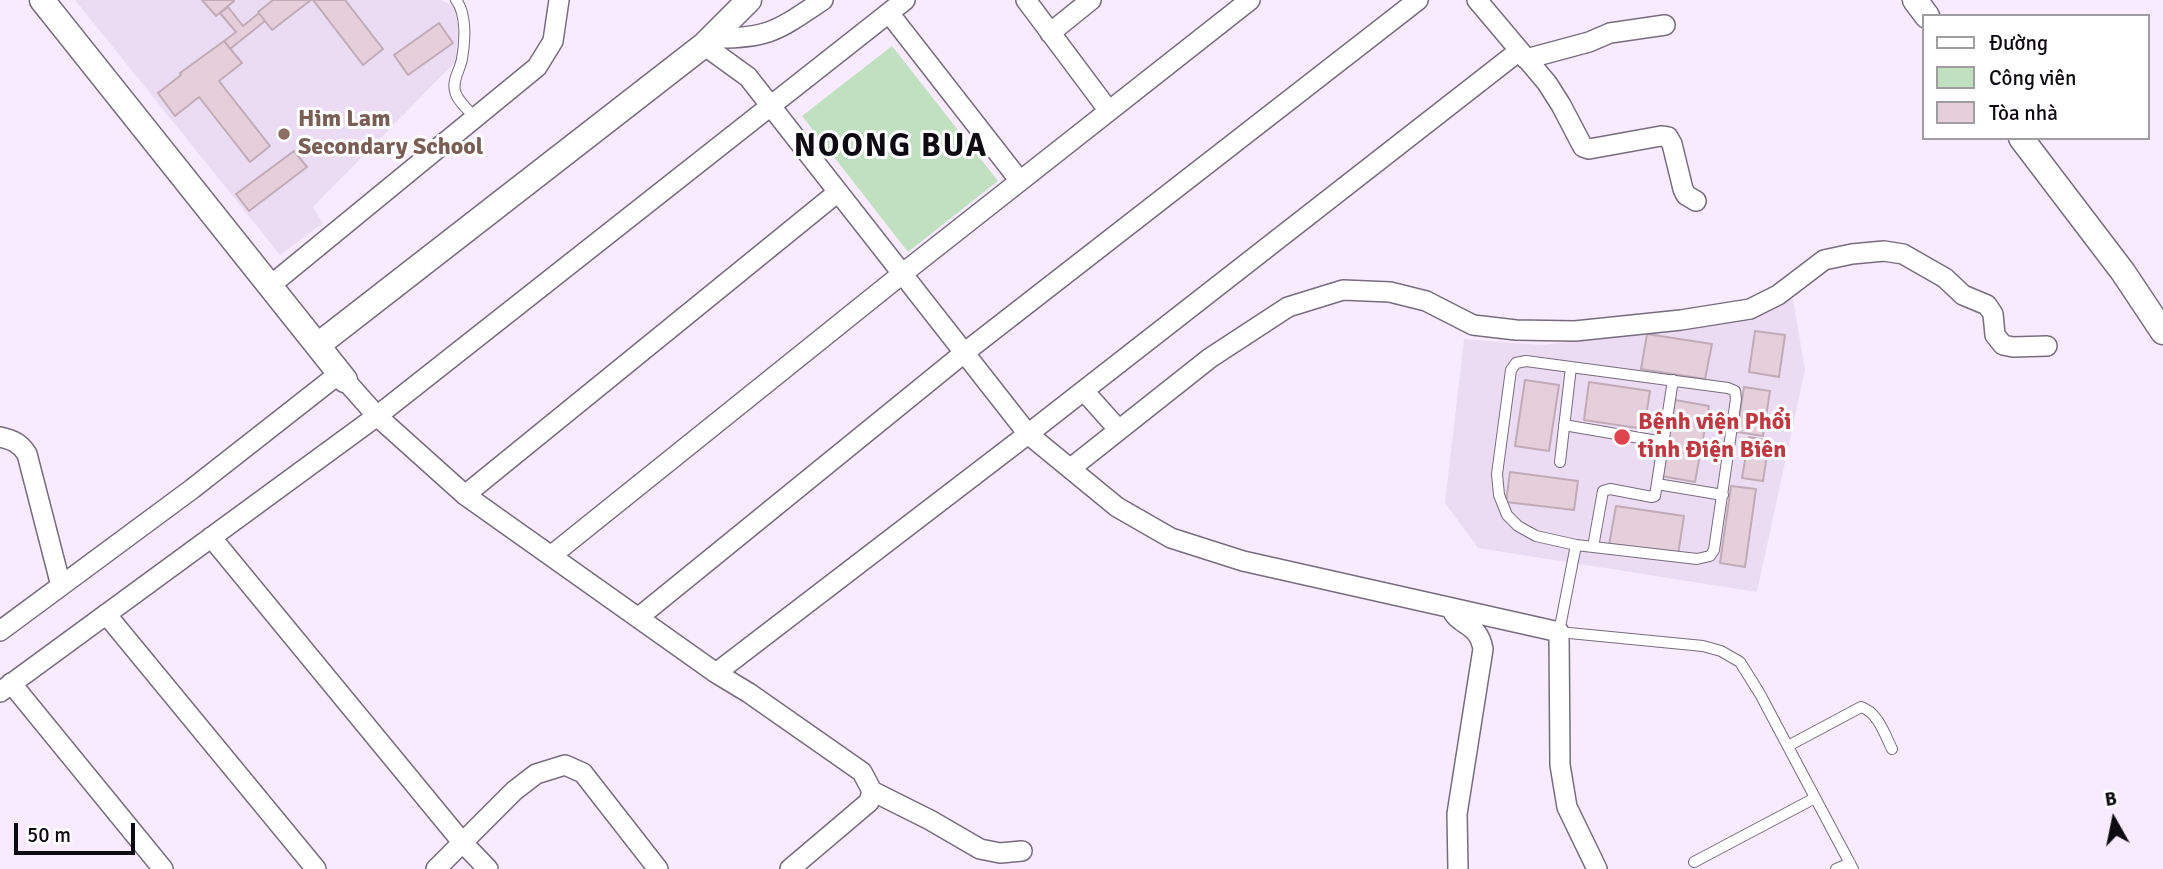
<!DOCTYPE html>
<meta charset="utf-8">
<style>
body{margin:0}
#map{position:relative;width:2163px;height:869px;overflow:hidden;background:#f8ebff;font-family:Signika,sans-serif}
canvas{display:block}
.legend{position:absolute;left:1922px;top:14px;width:228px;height:126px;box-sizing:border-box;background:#fff;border:2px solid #9f9da0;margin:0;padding:9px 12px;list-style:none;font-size:21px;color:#0e0a11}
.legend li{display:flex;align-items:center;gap:14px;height:35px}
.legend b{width:35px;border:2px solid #9f9da0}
.north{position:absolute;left:2079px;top:785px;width:70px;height:70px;-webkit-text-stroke:5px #fff;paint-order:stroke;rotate:351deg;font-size:19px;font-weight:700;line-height:28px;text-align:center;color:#0e0a11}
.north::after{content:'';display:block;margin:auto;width:24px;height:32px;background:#0e0a11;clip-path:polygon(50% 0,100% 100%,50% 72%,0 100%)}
.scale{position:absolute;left:14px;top:823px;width:121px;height:32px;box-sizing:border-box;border:4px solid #0e0a11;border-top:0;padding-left:9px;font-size:21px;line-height:24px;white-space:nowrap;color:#0e0a11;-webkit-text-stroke:5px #fff;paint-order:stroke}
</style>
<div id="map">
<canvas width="2163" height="869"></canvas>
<ul class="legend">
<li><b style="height:9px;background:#fff"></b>Đường</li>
<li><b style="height:19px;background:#c0e0c0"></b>Công viên</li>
<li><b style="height:19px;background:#e5cfdb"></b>Tòa nhà</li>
</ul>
<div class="north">B</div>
<div class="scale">50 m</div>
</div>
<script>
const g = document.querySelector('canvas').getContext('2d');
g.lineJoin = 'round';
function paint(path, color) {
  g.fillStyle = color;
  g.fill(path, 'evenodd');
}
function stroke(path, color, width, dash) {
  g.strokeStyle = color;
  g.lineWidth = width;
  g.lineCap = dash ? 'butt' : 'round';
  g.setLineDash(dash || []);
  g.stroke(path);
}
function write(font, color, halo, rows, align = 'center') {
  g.font = font + ' Signika,sans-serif';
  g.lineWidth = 6;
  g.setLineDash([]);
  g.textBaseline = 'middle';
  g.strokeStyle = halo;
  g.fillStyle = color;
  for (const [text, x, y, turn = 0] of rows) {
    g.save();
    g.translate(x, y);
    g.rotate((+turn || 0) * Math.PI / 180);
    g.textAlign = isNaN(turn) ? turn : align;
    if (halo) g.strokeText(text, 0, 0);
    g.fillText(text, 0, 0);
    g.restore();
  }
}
paint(new Path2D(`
 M75,0H441L451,5L456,13L458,25L456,61L313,207L323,223L280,255Z
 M1793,299L1805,370L1757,592L1478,548L1445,503L1464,339L1542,345L1738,321Z`), '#ebdcf4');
paint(new Path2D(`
 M892,46L998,181L908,252L802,116Z`), '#c0e0c0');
const building = new Path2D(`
 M202,0H233L234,1L216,16Z
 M273,0H311L272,30L258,12Z
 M313,0H345L383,49L363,65Z
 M228,7L243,26L259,13L265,21L230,49L224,41L236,32L220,13Z
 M439,23L453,43L408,75L394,55Z
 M224,41L242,63L219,81L270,146L250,162L199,97L175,116L158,93L181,75L180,73Z
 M294,151L307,167L249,211L236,194Z
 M1755,331L1785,335L1779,377L1749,372Z
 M1647,334L1712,344L1705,379L1641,369Z
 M1525,380L1559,385L1549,451L1515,446Z
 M1589,382L1650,391L1644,429L1584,420Z
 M1744,387L1770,391L1763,436L1737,432Z
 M1675,400L1709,406L1695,482L1661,476Z
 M1749,437L1769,441L1763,481L1742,478Z
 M1510,472L1578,481L1574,510L1506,502Z
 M1731,486L1756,489L1745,567L1720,563Z
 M1616,506L1684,516L1678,555L1609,545Z`);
paint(building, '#e5cfdb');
stroke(building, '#c0abb7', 2);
const service = new Path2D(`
 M456,0C467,14 465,42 462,59C460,70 452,80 455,91C457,101 469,110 475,118
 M1526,361L1728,388L1735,391L1736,399L1714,550L1710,556L1697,559L1576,545L1536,536L1518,526L1507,515L1499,495L1497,474L1511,370L1516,363Z
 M1564,425L1663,442
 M1560,462L1571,367
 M1657,484L1723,495
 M1576,545L1559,632L1703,646L1721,651L1740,662L1760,694L1853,869
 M1593,547L1603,491L1610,489L1652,497L1655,496L1673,380
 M1788,746L1861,707C1878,712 1885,735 1892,749
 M1694,862L1815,798
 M1836,869L1850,863`);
const minor = new Path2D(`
 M1026,0L1109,111
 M1477,0L1547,83L1561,105L1583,147L1589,149L1661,136L1668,137L1672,144L1683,189L1686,195L1696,201
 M889,13L1020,181
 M1050,33L1091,0
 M711,38C768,39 777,31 823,0
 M704,45L748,77L1028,434L1117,507L1171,538L1243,561L1559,632L1560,765L1567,807L1597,869
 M1526,59L1589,42L1610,33L1665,25
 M271,285L537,67L553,41L559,0
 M1084,391L1118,429
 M0,437C13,440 20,443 27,454L61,586
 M1071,468L1210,358L1288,307L1343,290L1390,292L1426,301L1473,325L1516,330L1575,331L1681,320L1750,309L1778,295L1824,260L1852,254L1884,251L1903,254L1945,278L1963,295L1987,305L1993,314L1995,335L2003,345L2013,347L2047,346
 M465,495L838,192
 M211,537L462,842L488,869
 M552,555L902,274L1250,0
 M1451,608C1458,627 1478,621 1483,649L1457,814L1458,869
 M106,614L316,869
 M639,617L964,353L1418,0
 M0,631L192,489L340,373
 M716,673L1028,434L1519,51
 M11,683L163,869
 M0,692L377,416L345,380
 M872,791L930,820L980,849L1000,853L1022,851
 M436,869L514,791L536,774L565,765L583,773L658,869
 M790,869L869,802L872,791L862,772L749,693L716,673L465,495L377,416L905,0`);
const tertiary = new Path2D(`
 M42,0L345,380
 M1915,0L1927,16
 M2021,138L2123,272L2163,332
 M318,345L704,45L749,0`);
stroke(service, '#776c7d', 12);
stroke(minor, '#776c7d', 22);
stroke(tertiary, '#776c7d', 27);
stroke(service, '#fff', 10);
stroke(minor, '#fff', 19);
stroke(tertiary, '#fff', 24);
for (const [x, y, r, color] of [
 [284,134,7,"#8d6e63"],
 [1622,437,9,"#e0444e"]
]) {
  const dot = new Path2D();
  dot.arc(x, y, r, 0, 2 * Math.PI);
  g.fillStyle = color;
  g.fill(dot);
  stroke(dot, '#fff', 2.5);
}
write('bold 24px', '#785e54', '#fff', [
 ["Him Lam",298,120],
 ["Secondary School",298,148]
], 'left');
write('bold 24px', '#be3a42', '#fff', [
 ["Bệnh viện Phổi",1638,423],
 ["tỉnh Điện Biên",1638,451]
], 'left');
g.letterSpacing = '2px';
write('bold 32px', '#0e0a11', '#fff', [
 ["NOONG BUA",891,148]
]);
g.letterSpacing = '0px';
</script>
